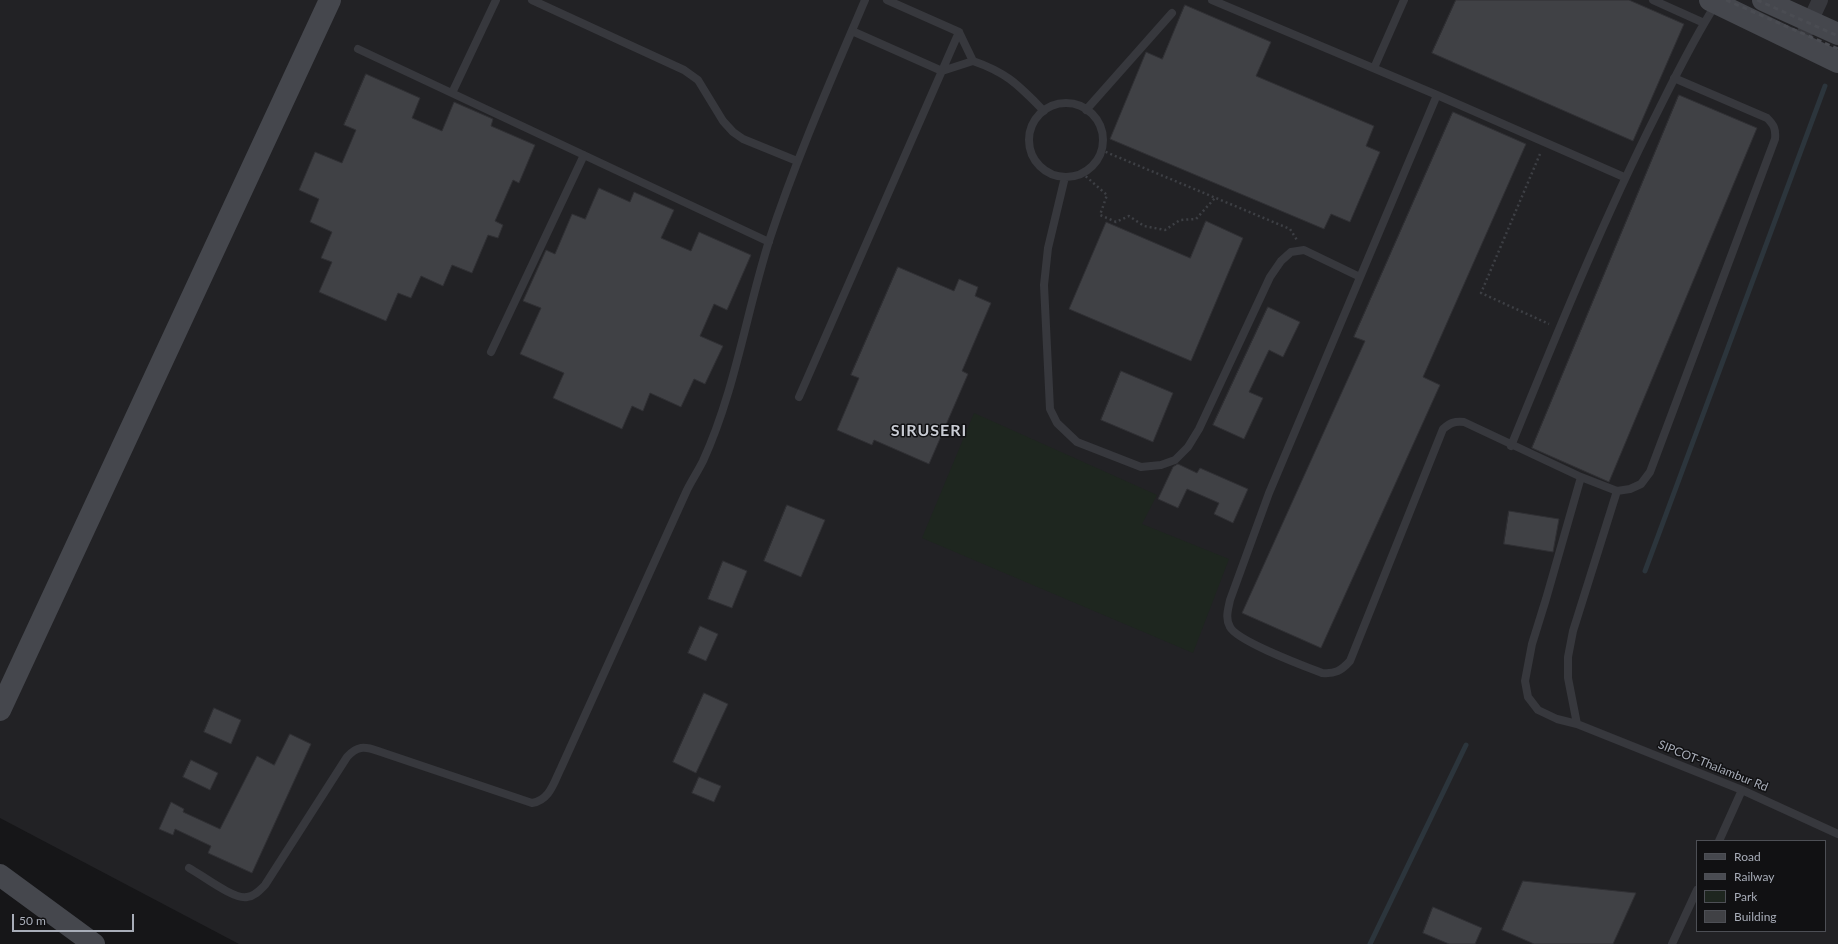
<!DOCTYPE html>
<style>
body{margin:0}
#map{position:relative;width:1838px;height:944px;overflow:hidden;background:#161618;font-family:Lato,sans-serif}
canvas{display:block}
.legend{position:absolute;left:1696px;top:840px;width:130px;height:92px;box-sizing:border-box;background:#111113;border:1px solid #4d4f55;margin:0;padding:5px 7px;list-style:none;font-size:12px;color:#a8adb8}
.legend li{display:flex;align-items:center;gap:8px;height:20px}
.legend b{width:20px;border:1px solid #4d4f55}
.scale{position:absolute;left:12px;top:914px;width:122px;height:18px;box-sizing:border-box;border:2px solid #a8adb8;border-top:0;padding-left:5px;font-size:12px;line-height:14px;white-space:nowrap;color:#a8adb8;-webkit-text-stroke:3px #111113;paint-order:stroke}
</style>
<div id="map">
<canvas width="1838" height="944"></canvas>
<ul class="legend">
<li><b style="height:5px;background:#45474d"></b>Road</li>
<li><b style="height:5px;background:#4a4c52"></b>Railway</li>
<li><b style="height:11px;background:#1e261f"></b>Park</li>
<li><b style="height:11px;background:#404145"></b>Building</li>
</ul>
<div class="scale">50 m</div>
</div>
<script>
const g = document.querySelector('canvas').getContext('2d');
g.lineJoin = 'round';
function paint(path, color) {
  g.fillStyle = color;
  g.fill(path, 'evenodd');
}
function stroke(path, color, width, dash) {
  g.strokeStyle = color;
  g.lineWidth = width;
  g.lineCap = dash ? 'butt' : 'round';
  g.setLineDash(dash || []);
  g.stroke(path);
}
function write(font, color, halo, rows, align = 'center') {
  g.font = font + ' Lato,sans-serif';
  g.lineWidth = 3;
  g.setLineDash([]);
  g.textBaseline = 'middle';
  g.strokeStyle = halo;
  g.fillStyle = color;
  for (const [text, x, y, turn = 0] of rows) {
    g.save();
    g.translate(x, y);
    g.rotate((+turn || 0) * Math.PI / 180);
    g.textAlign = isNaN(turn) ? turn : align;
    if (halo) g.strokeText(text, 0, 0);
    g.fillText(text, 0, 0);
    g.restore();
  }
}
paint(new Path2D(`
 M0,0H1838V944H239L0,818ZM1697,841H1825V931H1697Z`), '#222225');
paint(new Path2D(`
 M974,413L1157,495L1142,524L1229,559L1193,653L922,538Z`), '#1e261f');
stroke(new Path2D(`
 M1645,571L1825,86
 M1370,944L1466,745`), '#2c353c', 5);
const building = new Path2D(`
 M1456,0H1629L1684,24L1633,141L1432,53Z
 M1185,5L1271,42L1256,76L1374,126L1366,146L1380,152L1350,222L1331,214L1324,229L1110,139L1146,52L1162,59Z
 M366,74L420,98L412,118L442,131L454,102L493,119L491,126L535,145L519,183L513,180L495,221L503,225L498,238L488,235L472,273L452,265L443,286L421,276L411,298L398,293L386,321L319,292L332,262L321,258L332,232L310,222L319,199L299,190L315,152L342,163L356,130L344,125Z
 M1679,95L1757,128L1609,482L1532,448Z
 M1453,112L1526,144L1423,377L1440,385L1321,648L1242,613L1365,341L1354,337Z
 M599,188L630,202L634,192L674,210L661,238L691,251L699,232L751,255L727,310L714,304L700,336L723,346L705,384L694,379L681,407L650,393L643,411L632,406L622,429L553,398L564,373L520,354L541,308L523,301L546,250L555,254L572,214L585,219Z
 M1206,221L1243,238L1191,361L1069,309L1106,222L1190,258Z
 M898,267L954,291L959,279L978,287L975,296L991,303L962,371L968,374L929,464L874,440L872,445L837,430L859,378L851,375Z
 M1268,307L1300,322L1283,357L1269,350L1249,392L1263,398L1244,439L1213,425Z
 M1121,371L1173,393L1153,442L1101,420Z
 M1178,464L1197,473L1200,468L1248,489L1233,523L1214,514L1219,503L1187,489L1178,508L1158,499L1173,467Z
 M787,505L825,520L801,577L764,561Z
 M1509,511L1559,519L1553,552L1504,544Z
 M723,561L747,571L732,608L708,599Z
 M700,626L718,634L706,661L688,653Z
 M704,693L728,704L696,773L673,762Z
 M214,708L241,720L231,744L204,732Z
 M290,734L311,744L252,873L208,853L211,846L175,829L173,835L159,829L171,802L184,809L183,812L220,829L257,756L274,765Z
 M191,760L218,773L210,790L183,777Z
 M699,777L721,786L714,802L692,793Z
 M1523,881L1636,893L1613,944H1534L1502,930Z
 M1433,907L1482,928L1475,944H1449L1423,933Z`);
paint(building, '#404145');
stroke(building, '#303034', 1);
stroke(new Path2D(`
 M1101,150L1290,229L1297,240
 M1540,154L1481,293L1549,324
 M1082,173L1107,195L1100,215L1116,222L1129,216L1144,226L1165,230L1180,220L1196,219L1215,198`), '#3d3f44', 2.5, [2, 3]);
stroke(new Path2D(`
 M532,0L684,70L698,80L723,121L733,132L743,139L797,161
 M1212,0L1437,95L1624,177
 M1653,0L1704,23
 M852,31L942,71L973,61L959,32L887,0
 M358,49L769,242
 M973,61C1008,73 1019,86 1044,111
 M1374,68L1404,0
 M452,93L496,0
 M1437,95L1269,493L1230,600C1228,610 1225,618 1230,627C1237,641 1304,666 1322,673C1335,674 1341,671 1350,661L1443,429C1450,423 1454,421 1464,422L1581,477L1617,491L1630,489L1641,484L1650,472L1775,139C1776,129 1774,125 1767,118L1674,78
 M1029 140a37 37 0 1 1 74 0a37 37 0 1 1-74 0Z
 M1086,110L1172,13
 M1065,177L1048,248L1044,285L1050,409L1057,423L1077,442L1141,467L1161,465L1175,460L1188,447L1199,429L1270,277L1281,261L1291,252L1304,250L1360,277
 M491,352L584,155
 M799,397L959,32
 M1511,446C1557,333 1603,220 1658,111C1676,75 1694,38 1716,4
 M1581,477L1546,599L1532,644L1525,681L1528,697L1538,710L1557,719L1577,724L1742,790L1838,834
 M1577,724L1568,678V657L1573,631L1617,491
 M1719,841L1742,790
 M189,868C202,875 234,900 247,897C255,896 260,890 265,885L347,757C357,746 364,746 378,751L532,803C550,800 554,782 561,768L687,490C692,480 698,471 703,461C735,391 746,314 769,241C796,159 831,80 865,0
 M1672,944L1697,890`), '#37383d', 8);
stroke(new Path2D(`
 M1799,45L1820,0`), '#37383d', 16);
stroke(new Path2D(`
 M1710,0L1838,62
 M1763,0L1838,34
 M0,710L330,0
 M0,875L94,944`), '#45474d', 22);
stroke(new Path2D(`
 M1726,0L1838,49
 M1757,0L1838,36`), '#4a4c52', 3, [5, 4]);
write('12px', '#a8adb8', '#111113', [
 ["SIPCOT-Thalambur Rd",1713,766,22]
]);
g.letterSpacing = '1px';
write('bold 16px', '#c9ccd4', '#111113', [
 ["SIRUSERI",929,431]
]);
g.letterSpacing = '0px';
</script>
